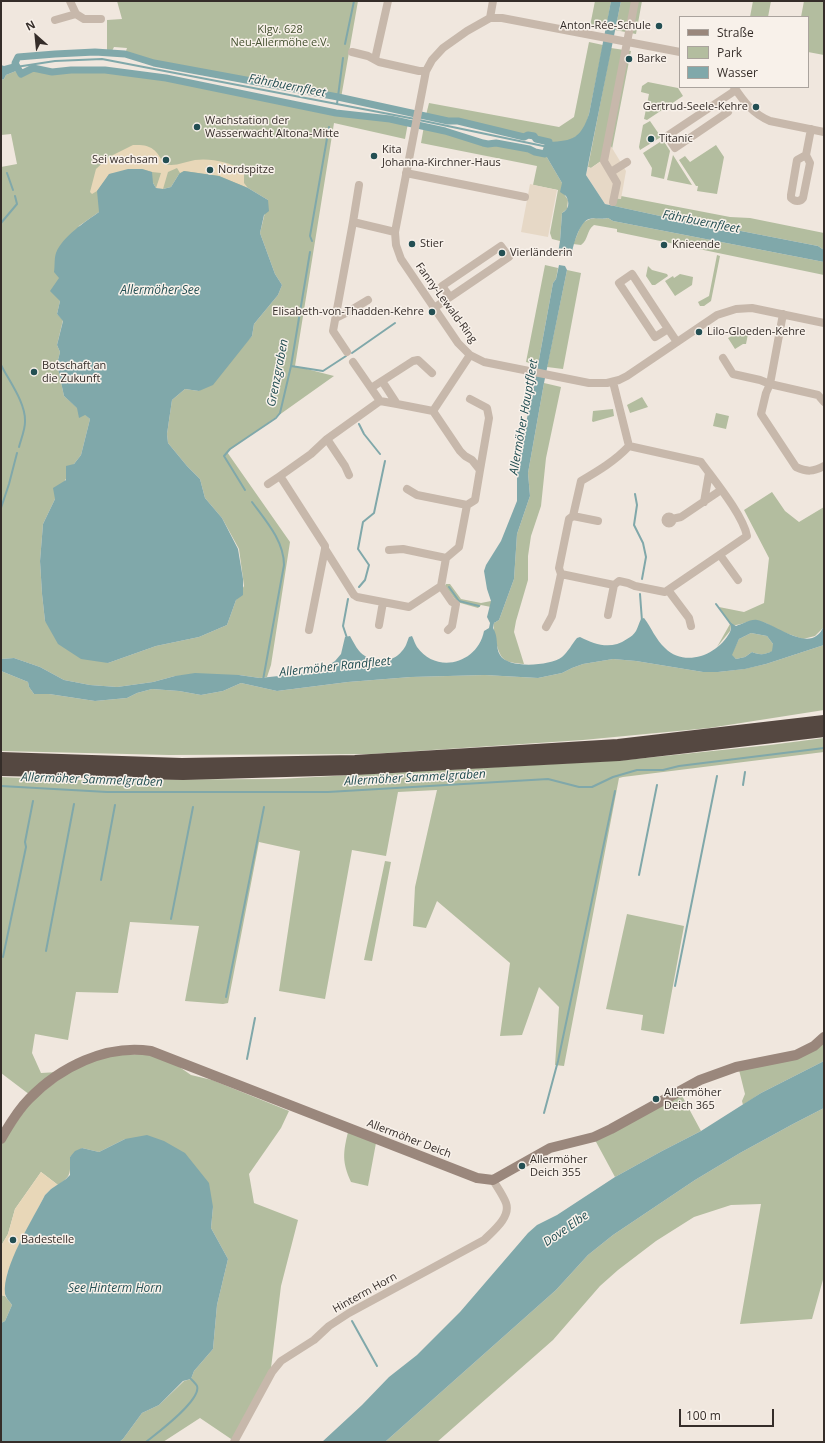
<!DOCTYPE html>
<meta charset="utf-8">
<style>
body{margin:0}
#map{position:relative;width:825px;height:1443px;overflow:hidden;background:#f0e7de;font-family:"Open Sans",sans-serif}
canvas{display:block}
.frame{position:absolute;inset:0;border:2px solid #352d29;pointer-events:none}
.legend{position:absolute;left:679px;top:16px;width:130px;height:72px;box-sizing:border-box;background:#f8f1ea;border:1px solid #aaa39d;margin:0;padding:5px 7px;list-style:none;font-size:12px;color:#352d29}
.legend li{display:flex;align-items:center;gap:8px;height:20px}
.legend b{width:20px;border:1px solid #aaa39d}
.north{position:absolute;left:16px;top:16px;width:40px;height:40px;-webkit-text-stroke:3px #f8f1ea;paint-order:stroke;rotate:333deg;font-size:11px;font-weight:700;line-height:16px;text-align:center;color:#352d29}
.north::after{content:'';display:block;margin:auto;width:14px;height:18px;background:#352d29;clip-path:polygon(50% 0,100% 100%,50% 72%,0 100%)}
.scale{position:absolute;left:679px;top:1409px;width:95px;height:18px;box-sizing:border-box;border:2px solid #352d29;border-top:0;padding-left:5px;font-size:12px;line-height:14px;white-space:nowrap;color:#352d29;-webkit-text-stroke:3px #f8f1ea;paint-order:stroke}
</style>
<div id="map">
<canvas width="825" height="1443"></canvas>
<div class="frame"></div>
<ul class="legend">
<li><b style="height:5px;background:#9a877c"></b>Straße</li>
<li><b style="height:11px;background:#b3bd9f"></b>Park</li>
<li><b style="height:11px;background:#80a8aa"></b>Wasser</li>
</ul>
<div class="north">N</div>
<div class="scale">100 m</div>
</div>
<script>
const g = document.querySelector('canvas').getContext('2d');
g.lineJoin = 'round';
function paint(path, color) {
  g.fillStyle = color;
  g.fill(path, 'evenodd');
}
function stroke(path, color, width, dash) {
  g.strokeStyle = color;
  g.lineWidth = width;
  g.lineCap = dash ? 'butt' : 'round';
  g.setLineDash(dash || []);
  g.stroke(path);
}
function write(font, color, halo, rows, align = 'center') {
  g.font = font + ' "Open Sans",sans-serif';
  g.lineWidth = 3;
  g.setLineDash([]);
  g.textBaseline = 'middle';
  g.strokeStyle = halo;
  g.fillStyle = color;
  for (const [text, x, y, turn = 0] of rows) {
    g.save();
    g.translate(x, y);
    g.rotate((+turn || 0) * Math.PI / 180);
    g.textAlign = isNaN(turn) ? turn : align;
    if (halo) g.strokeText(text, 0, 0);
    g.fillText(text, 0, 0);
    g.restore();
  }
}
paint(new Path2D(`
 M117,1H358L341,98L154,63L125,54L127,48L114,47L111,53H107V20L122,19Z
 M595,1H611L606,29L590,26Z
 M621,1H642L636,34L615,30Z
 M753,1H771L768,17H750Z
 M804,1H824V55L808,52V17H801Z
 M589,42L603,45L589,114C587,121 585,129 580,134C576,136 570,141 566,142C558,144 538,142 534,136L528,135L524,137L458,121H448L426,115L429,103L559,127L574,117Z
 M611,48L631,51L612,149L609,143L601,161L591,168L588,167Z
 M33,68L52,72L71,70H105L166,78L336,113L390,119L408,123L405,139L334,123L295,366L334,376L227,452L290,542L271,665L267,677L260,678L239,675L175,676L153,682L117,687L90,685L64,680L40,667L14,658L1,659V385L2,384L1,381V167L17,164L11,134L1,135V80L4,79L6,75L16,71L21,74ZM179,174L248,188L268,200L260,233L275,274L282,285L278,295L254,324L252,336L199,391L185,389L172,400L167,434L168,443L187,466L200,479L205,498L222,518L239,549L244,586L236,600L227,625L199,637L156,646L108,663L45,621L42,594L40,561L43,524L55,499L74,464L81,455L90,419L64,396L57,364L60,352L57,345L63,320L57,314L60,301L59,278L79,226L99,212L153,183L156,188L163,189L171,187Z
 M648,82L678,88L683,96L647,120L644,119L649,94L641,92L642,86Z
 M650,121L661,137L640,150L639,147L643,125Z
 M424,126L445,131L483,143L488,144L496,143L529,149L535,152L545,154L562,183L564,194L568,200L567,209L562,213L560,241L552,239L550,233L558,190L533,185L537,166L421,143Z
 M663,140L670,151L664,179L651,176L652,168L643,153Z
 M716,145L724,157L717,194L697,191L698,186H696L679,160L685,156L690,162Z
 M673,155L692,185L667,180Z
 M621,196L730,217L750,218L824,233V250L818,246L710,225L697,224L614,206L616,198L621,199Z
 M596,218L603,219L608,218L613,221L824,262V275L617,232V229L594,225C586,231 589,239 581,245L573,244C581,230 578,220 596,218Z
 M717,255L720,256L711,301L704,306H700L698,302L709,296Z
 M545,265L558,268L556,279L553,283L538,365L526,362Z
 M648,266L652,270L667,274L668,276L655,285H652L646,276Z
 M567,270L581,273L563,369L547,367Z
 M680,274L693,277L692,285L675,296L665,281L673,276L674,278Z
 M740,332L748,334L746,344H743L735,349L728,338Z
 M544,383L561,387L546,458L541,506L531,536L528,556V580L516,621L514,632L524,664C505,662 501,662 496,642C495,635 493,630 494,623L499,620L514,579L517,534L530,496L528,473Z
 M642,397L648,407L630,413L627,405Z
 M613,409L614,416L593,422L592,421L593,411Z
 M716,413L729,416L726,429L713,426Z
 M772,492L785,511L799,522L824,507L823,628L815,636L803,639L780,631L766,623L750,621L741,624L731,626L730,631L717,647L730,624L719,607L744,612L764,603L769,558L744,510Z
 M446,584H450L461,599L481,603L491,601V607L481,605L478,608L457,602L445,586Z
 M751,633L767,636L773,644V651C765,655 759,655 752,652L745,657L736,659L731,655L739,639Z
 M824,645V710L709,728L583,740L371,754L169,755L1,751V671L28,682L29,687L34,694H49L95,701L127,698L137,693L152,689L179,691L201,695L223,691L241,683L277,691L348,682L411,677L485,675L538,678L562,673L572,668L583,664L613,659L636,661L703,672H718L744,669L766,664Z
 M824,738V752L623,777L619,778L564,1066L555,1065L559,1007L539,987L522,1035L500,1036L510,963L437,901L426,928L413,926L415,887L437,790L398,792L386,856L352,850L325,999L279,991L300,851L259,842L228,1003L223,1004L185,1001L199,926L130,922L118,993L76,992L68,1040L35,1034L32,1053L41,1073L58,1072L30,1095L1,1073V777L69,780L279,779L626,760L770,745Z
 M385,861L391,862L372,961L364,960Z
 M627,914L684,926L664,1034L641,1030L643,1015L606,1009Z
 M824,1041V1061L761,1093L743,1105L742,1101L745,1094L739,1070Z
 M150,1054L178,1066L191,1075L212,1080L289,1111L281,1128L249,1174L254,1203L298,1220L281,1286L271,1368L234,1441L200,1418L163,1442H119L123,1439L142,1413L159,1405L184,1381L191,1379L194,1371L213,1349L217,1305L228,1259L211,1228L213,1207L125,1139L99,1152L82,1148L70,1157C70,1173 72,1176 58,1185L41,1172L15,1209L8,1234L1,1246V1145L31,1101L78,1065L115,1055Z
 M681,1094L701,1131L662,1151L615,1177L595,1140Z
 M824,1108V1276L812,1319L740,1324L761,1204L731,1205L694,1217L656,1241L618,1270L600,1286L553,1340L437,1442H385L556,1290L588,1255L613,1235L695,1180L740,1153L793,1124Z
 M348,1132L376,1143L368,1186L351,1182C342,1162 343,1153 348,1132Z
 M1,1295L5,1296L12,1305L5,1321L1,1323Z`), '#b3bd9f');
paint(new Path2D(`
 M133,145C151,144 156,149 164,164C175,167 184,162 195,160C211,158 230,162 244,171V183L248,188L219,176L184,171L180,173L177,168L168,172L163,189L156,188L161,173L152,172L142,169L110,174L97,191L92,194L90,192L96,169L109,157Z
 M41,1172L58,1185L51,1189L45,1195L18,1247L7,1274L5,1296L1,1295V1246L8,1234L15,1209Z`), '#e8d7b8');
paint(new Path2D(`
 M609,143L626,171L621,199L616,198L614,206L605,204L586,175L588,167L591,168L601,161Z
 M530,184L557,190L548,237L521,232Z`), '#e6d8c6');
paint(new Path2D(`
 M611,1H621L586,175L605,204L697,224L710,225L818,246L824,250V262L613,221L608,218C601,220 595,217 589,219C579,222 573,246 571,256L558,253L560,241L562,213C569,209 570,203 566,196L560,192L562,183L545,154L549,142C573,141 581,138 589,114Z
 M15,63L21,74L16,71L6,75L4,79L1,80V65L4,66Z
 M128,169H142L152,172L153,183L156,188L163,189L171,187L179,174L184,171L219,176L248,188L268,200L269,211L264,215L260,233L275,274L282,285L278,295L254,324L252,336L213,385L199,391L185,389L172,400L167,434L168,443L187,466L200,479L205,498L222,518L238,549L243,579V595L236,600L227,625L199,637L156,646L108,663L81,659L58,644L45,621L42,594L40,561L43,524L55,499L53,488L66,480V466L74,464L81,455L90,419L85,415L79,418L77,408L64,396L57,364L60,352L57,345L63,321L57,314L60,301L50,291L59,278L54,272C55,267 54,259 56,253C63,236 85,222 99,212L97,191L109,174Z
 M559,265L565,266L567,270L544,383L528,473L530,496L517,534L514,579L499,620L494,623L493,628C499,637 495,647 500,655C508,669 550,666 562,657C568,652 572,644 577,638L580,637C596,645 611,650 627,639C631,637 634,634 636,631C638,627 639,623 641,619L644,618C651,627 656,640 665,648C685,668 718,655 730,632C731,630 731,626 731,623L736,626C743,624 750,619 757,620C775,623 813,657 824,625V645L766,664L745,669L718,672H703L636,661L613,659L583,664L572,668L562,673L538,678L485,675L411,677L348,682L277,691L241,683L223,691L201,695L179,691L152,689L137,693L127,698L95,701L49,694H34L29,687L28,682L1,671V659L14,658L40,667L64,680L90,685L117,687L153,682L175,676L195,673L239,675L260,678L316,672L326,667L335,661L341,654L345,637L350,636C354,643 358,652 365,656C376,664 394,662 402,651C406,647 407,642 409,637L412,636C414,640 415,644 417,647C437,675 478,663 484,631L489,628L490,623L487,617L491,601L487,589L484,571L486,565L501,541L517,501V474L520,452L538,365L553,283L556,279ZM751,633L767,636L773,644L772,651C765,655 759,655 752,652L745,657L736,659L732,655L739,639Z
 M824,1061V1108L793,1124L740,1153L695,1180L613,1235L588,1255L556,1290L385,1442H322L362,1405L389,1377L417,1355L460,1312L528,1233L537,1225L557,1215L615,1177L662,1151L701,1131L761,1093Z
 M147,1135L164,1141L185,1153L209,1183L213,1207L211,1228L228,1259L217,1305L213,1349L194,1371L191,1379L183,1381L159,1405L142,1413L123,1439L119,1442H1V1323L5,1321L12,1305C10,1302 6,1298 5,1294C2,1267 33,1219 45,1195L51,1189L66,1179L70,1175V1157L75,1151L82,1148L99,1152L125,1139Z`), '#80a8aa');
stroke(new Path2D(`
 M345,44L354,1
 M16,67L55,61L102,59L415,119
 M337,104L343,58
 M419,120L548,147
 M7,173L13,190
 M1,223L17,204L15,196
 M312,241L310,236L329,127
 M352,353L395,323
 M1,365C9,381 26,403 25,422C25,430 21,439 19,447
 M291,366L323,371L346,356
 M359,424L364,434L380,454
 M245,490L224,456L230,449L276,418L280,413L291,366L310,252
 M635,494L637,505L634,525L643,543L646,557L642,579
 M252,502C266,521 284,541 284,565L263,680
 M1,508L9,484L17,453
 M359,587L365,580L369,565L358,549L363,522L374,513L385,461
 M449,587L459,601L479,606
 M640,594L642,621
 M716,604L733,627
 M347,638L343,626L348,599
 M743,785L745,772
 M1,786L107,792H328L548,779L579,787H592L613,777L637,770H663L679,766L824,748
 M639,875L657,785
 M101,880L115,805
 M171,919L193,807
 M46,951L74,804
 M3,957L26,847L25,842L33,801
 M675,986L717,776
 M226,997L264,807
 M247,1059L255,1018
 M544,1113L558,1061L615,791
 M352,1321L377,1366
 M146,1442C156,1434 202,1400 197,1386C196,1384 193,1381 191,1379`), '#80a8aa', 2);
stroke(new Path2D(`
 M95,52L125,54L154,63L338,97L448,121H458L524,137L528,135L534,136L536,139L549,142L545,154L535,152L529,149L496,143L488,144L483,143L445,131L408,123L390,119L336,113L166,78L105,70H71L52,72L33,68L21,74L15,63L18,57L55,54Z`), '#80a8aa', 7);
stroke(new Path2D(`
 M70,1L76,14
 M490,18L493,1
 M55,20L76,14L84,19H101
 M352,52L368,56L379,62L419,71H426
 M680,52L502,18H490L467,31L443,48L432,60L426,71L395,232L396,245L401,259L458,343L470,355L484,362L589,383H607L619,380L627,376L717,315L736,309L752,308L824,323
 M375,59L388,1
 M734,87C744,102 753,114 770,121L824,132
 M720,101L728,112L675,148L667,136L736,90
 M806,155L797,160L791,195V198C795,202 800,202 803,198L810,163L806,155L811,129
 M611,172L627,162
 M406,173L525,197
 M613,202L617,183L604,161L635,1
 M353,222L359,185
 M434,308L509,257L501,246L442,286L450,297
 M783,314L770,384L818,395L824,402
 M336,318L348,312L368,300
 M668,329L655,337L619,283L632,274C647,297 662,320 677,342
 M347,352L333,331L353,222L395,232
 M723,358L733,374L760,380L770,384L766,393L761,414L796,467C807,472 813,472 824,466
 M353,362L380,401
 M382,381L397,404L380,401L327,439L311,454L280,476L325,546V549L354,595L357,597L409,607L441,586L446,558L459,547L467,505L475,500L480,470L472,460L465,456L460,451L433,411L470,355
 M613,382L629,446L701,462C714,480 743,515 747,536L665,592L635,586L628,583L619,581L614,585L561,574L559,568L569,519L573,516L581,481C598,471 615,461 629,446
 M371,388L413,361L418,360L432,373
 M470,399L487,408L489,418L480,470
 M397,404L433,411
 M327,439L345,466L349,475
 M268,484L280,476
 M407,489L417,495L467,505
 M704,502L709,473
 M573,516L598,521
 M665.5 520a3.5 3.5 0 1 1 7 0a3.5 3.5 0 1 1-7 0Z
 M672,519L681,517L721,490
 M389,550L403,549L446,558
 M720,555L738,580
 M441,586L452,602L456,604L452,626L448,630
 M668,590L689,618L691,626
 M608,615L614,585
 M379,625L383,602
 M546,627L552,616L561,574
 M309,630L325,549
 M234,1442L272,1372L281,1361L314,1340L329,1326L349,1313L484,1240C493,1231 511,1217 506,1203C503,1195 497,1187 493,1180`), '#c7b8ab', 8);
stroke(new Path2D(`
 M1,1139C9,1125 18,1110 29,1099C60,1067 106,1044 151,1051L477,1178L493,1180L550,1148L594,1137L611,1129L700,1080L736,1067L796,1055L814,1046L824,1037`), '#9a877c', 10);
stroke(new Path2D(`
 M1,758L182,764L355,761L618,745L824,721
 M1,770L183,774L355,769L619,755L824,731`), '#554841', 12);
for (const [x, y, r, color] of [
 [659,26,4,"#234f53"],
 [629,59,4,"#234f53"],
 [756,107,4,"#234f53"],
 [197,127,4,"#234f53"],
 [651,139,4,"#234f53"],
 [374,156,4,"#234f53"],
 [166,160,4,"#234f53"],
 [210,170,4,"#234f53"],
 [412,244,4,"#234f53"],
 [664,245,4,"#234f53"],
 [502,253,4,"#234f53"],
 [432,312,4,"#234f53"],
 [699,332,4,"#234f53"],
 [34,372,4,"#234f53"],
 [656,1099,4,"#234f53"],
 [522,1166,4,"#234f53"],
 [13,1240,4,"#234f53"]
]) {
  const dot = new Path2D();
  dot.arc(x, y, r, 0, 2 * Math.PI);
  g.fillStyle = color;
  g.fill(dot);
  stroke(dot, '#f8f1ea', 1.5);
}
write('11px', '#352d29', '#f8f1ea', [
 ["Anton-Rée-Schule",651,26,"right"],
 ["Barke",637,59],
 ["Gertrud-Seele-Kehre",748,107,"right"],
 ["Wachstation der",205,121],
 ["Wasserwacht Altona-Mitte",205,134],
 ["Titanic",659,139],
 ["Kita",382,150],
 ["Johanna-Kirchner-Haus",382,163],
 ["Sei wachsam",158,160,"right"],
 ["Nordspitze",218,170],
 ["Stier",420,244],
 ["Knieende",672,245],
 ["Vierländerin",510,253],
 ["Elisabeth-von-Thadden-Kehre",424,312,"right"],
 ["Lilo-Gloeden-Kehre",707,332],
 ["Botschaft an",42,366],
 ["die Zukunft",42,379],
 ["Allermöher",664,1093],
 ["Deich 365",664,1106],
 ["Allermöher",530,1160],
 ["Deich 355",530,1173],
 ["Badestelle",21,1240]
], 'left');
write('11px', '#455130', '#f8f1ea', [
 ["Klgv. 628",280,30],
 ["Neu-Allermöhe e.V.",280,43]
]);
write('11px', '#352d29', '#f8f1ea', [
 ["Fanny-Lewald-Ring",446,303,54],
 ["Allermöher Deich",409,1139,21],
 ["Hinterm Horn",365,1293,-29]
]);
write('italic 12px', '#234f53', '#f8f1ea', [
 ["Fährbuernfleet",287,86,11],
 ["Fährbuernfleet",701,222,11],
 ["Allermöher See",160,291],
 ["Grenzgraben",278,373,-79],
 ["Allermöher Hauptfleet",524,417,-80],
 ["Allermöher Randfleet",335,667,-6],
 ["Allermöher Sammelgraben",415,778,-3],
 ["Allermöher Sammelgraben",92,780,2],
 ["Dove Elbe",566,1229,-35],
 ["See Hinterm Horn",115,1289]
]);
</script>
